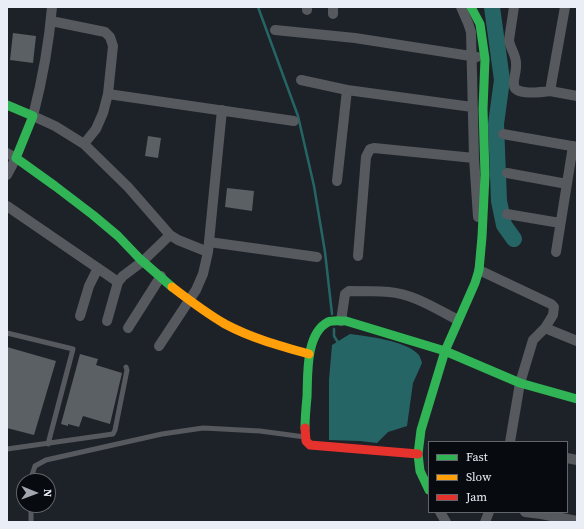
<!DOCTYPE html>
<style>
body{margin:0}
#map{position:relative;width:584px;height:529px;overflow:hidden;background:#1d2228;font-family:"Source Serif 4",serif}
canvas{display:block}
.frame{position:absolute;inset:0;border:8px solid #eaeff7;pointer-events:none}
.legend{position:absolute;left:428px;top:441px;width:140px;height:72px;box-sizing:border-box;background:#070a0f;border:1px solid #62666c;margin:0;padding:5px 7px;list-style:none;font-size:12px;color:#eaeff7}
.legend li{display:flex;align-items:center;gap:8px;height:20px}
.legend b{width:20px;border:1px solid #62666c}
.north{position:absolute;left:16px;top:473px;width:40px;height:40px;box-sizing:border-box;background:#070a0f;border:1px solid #62666c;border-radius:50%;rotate:91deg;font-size:11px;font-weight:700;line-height:16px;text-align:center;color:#eaeff7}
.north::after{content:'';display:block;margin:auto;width:14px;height:18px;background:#a2a7af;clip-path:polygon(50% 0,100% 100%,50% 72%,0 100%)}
</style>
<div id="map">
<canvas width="584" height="529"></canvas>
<div class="frame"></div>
<ul class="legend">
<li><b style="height:5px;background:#30b455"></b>Fast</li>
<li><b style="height:5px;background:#ff9f0a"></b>Slow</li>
<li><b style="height:5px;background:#e5322d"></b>Jam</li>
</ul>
<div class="north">N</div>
</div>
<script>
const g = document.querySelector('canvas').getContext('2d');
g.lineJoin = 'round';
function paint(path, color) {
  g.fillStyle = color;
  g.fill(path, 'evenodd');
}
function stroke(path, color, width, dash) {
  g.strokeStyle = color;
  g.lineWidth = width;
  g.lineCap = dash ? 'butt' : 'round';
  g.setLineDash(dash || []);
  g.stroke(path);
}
paint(new Path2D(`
 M350,334C367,336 406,341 418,354C420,356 421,360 422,363L413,383L407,426L388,432L377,443L360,441L329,440V380L332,345Z`), '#266566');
stroke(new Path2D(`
 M258,7L298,116L314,186L325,252L332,314
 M334,329V336L339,344`), '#266566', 2.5);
stroke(new Path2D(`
 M492,7L502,80L496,124L499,201L504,225L514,239`), '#266566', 16);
paint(new Path2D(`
 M13,33L36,36L33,63L10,60Z
 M148,136L161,138L158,158L145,156Z
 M227,188L254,191L252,211L225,207Z
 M7,347L56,361L34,435L7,428Z
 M80,354L98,359L96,365L122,373L110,424L83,416L79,427L68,424V426L61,424Z`), '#5a6064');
stroke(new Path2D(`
 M7,333L73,349L48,444
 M7,449L113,434L115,430L127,370L126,367
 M30,481L35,466L46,460L162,434L203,428L260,431L305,437
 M31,522V505`), '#56595e', 5);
stroke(new Path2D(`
 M52,7C49,44 42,81 33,116L55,126L84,144L128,187L170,235L178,240L208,252
 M461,7L468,23L471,32L474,158L478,217
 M514,7L509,40C510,48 516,55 516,63C517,71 513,78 514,85C514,96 543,92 550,91
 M565,7L550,91L577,96
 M307,10V7
 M333,14V7
 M51,21L105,32L110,37L113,46L108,94L103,113L96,129L84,144
 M275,30L355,38L477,57
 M301,80L347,90L472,107
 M108,94L294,121
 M503,134L577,147
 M7,153L16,158L7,175
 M507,173L567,184
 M337,181L347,90
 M7,206L118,282
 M507,214L560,223
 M209,242L317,257
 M556,252L573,146
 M358,256L366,157L370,149L374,148L474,158
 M479,270L551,304L554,307L553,315L545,328L533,340L520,383L510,442
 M80,316L89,286L98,268
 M107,321L118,282L123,276L143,261L170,235
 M341,321L345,294L349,291C362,291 376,291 389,292C414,294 436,309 458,320
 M128,328L161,276
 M545,328L577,341
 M159,346L196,290L203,274L208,252L222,110
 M567,458L577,460
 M440,512L446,522
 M525,512L541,514L577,521
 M485,522L489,512`), '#56595e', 10);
stroke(new Path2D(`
 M7,105L33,116L16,158L55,186L93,215L118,236L140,259L172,287
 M305,428C305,417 306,407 307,397C308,376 305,334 328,322C333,320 340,321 346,321L445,351L520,383L577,399
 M429,490L420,471L418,454L421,430L445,351L475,283L479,270L482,237L485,175L483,109L485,59L480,24L471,7`), '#30b455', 9);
stroke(new Path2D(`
 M172,287C189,300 206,313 225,324C251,338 280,346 309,354`), '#ff9f0a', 9);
stroke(new Path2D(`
 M305,428L306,441L310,445L418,454`), '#e5322d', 9);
</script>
